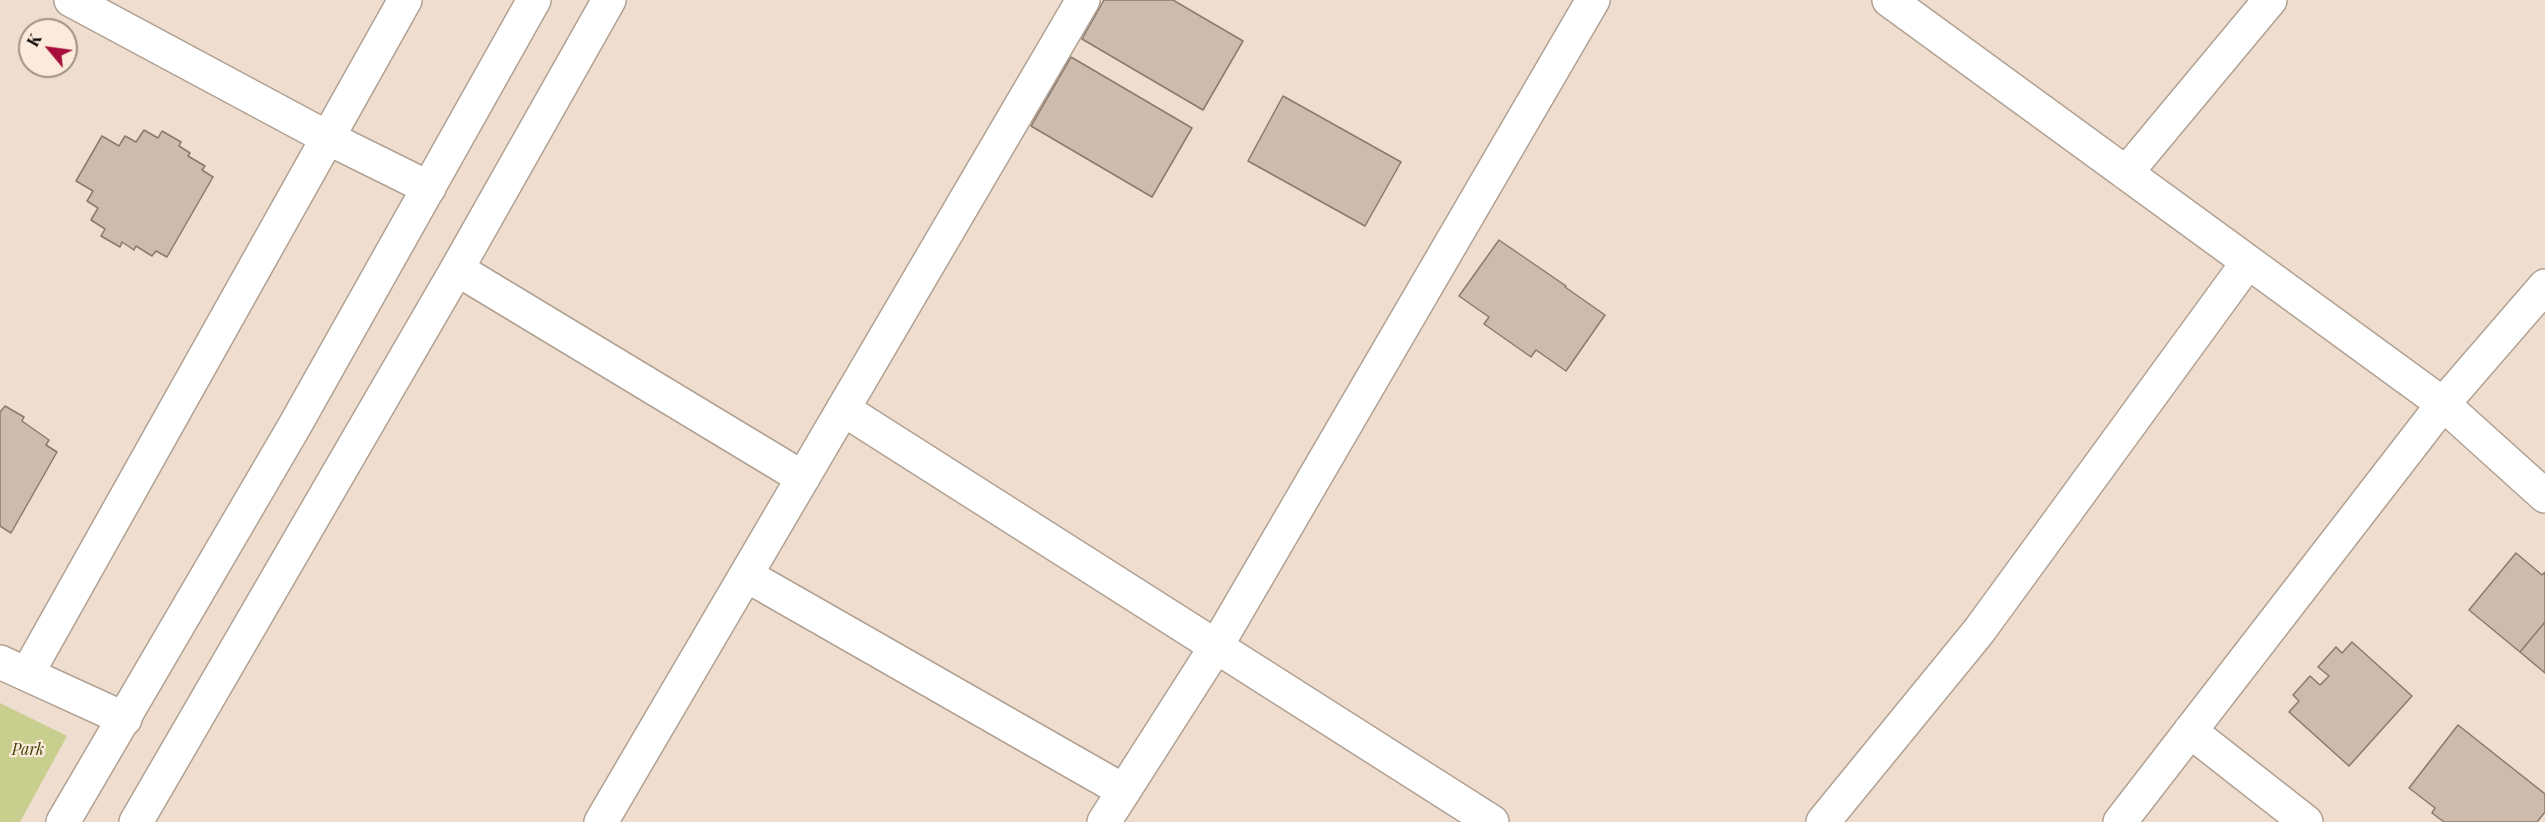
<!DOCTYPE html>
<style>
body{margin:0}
#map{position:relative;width:2545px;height:822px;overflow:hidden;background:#efdecf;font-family:"Playfair Display",serif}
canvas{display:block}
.north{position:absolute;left:18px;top:18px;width:60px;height:60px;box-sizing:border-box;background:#fcebdc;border:2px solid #9e9187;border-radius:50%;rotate:299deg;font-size:16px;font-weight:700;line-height:24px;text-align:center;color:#110b07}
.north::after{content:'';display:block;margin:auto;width:21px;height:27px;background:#a70e3c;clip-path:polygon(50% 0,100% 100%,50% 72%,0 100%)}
</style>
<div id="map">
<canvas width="2545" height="822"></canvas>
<div class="north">K</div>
</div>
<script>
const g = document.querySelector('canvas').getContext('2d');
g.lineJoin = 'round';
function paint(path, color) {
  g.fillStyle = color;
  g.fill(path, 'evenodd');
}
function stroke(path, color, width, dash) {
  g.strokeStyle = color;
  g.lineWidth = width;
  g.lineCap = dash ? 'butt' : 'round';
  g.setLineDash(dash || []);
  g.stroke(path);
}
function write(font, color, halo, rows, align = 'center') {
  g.font = font + ' "Playfair Display",serif';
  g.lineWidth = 4.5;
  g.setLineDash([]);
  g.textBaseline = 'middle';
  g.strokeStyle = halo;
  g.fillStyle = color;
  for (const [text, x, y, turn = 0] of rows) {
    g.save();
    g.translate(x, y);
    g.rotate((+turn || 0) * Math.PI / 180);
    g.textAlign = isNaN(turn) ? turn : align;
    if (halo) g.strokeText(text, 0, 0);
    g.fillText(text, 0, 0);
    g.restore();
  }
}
paint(new Path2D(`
 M0,703L67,736L20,822H0Z`), '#c8ce8d');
const building = new Path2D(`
 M1104,0H1173L1243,41L1203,110L1082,39Z
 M1071,57L1192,128L1152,197L1031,126Z
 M1283,96L1401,162L1365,226L1248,161Z
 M144,130L158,138L162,131L181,142L179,146L190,153L188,156L205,166L202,170L213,177L167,257L156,251L152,256L136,246L134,250L122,242L120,247L101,236L105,229L91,220L98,208L87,201L93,191L76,181L102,136L119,146L125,136L136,142Z
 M1499,240L1566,286L1565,287L1605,315L1566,371L1536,350L1531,357L1484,324L1489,317L1459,296Z
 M5,406L24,417L22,421L49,440L46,445L57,452L11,533L0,526V412Z
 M2516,553L2542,575L2545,572V622L2520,652L2469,610Z
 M2545,622V673L2520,652Z
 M2352,642L2412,696L2349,766L2289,712L2299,701L2293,695L2310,676L2320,685L2329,676L2318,667L2336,647L2342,653Z
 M2458,725L2545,794V812L2537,822H2444L2432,813L2435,808L2409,788Z`);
paint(building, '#cdbcae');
stroke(building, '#8a7a6d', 1.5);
const minor = new Path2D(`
 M71,0L328,138L429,188
 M1889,0L2443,404L2545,496
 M2126,173L2270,0
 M457,269L803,478
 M843,409L1492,822
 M746,575L1124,791
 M0,662L125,719
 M27,674L405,0
 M2190,731L2306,822
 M601,822L1083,0
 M1104,822L1217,645L1593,0
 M1823,822L1979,631L2248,262
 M2120,822L2443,404L2545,286`);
const tertiary = new Path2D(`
 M63,822L294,427L534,0
 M136,822L457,269L609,0`);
stroke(minor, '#b1a193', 36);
stroke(tertiary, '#b1a193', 36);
stroke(minor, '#fff', 33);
stroke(tertiary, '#fff', 33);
write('italic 16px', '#404304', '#fcebdc', [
 ["Park",28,750]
]);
</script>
